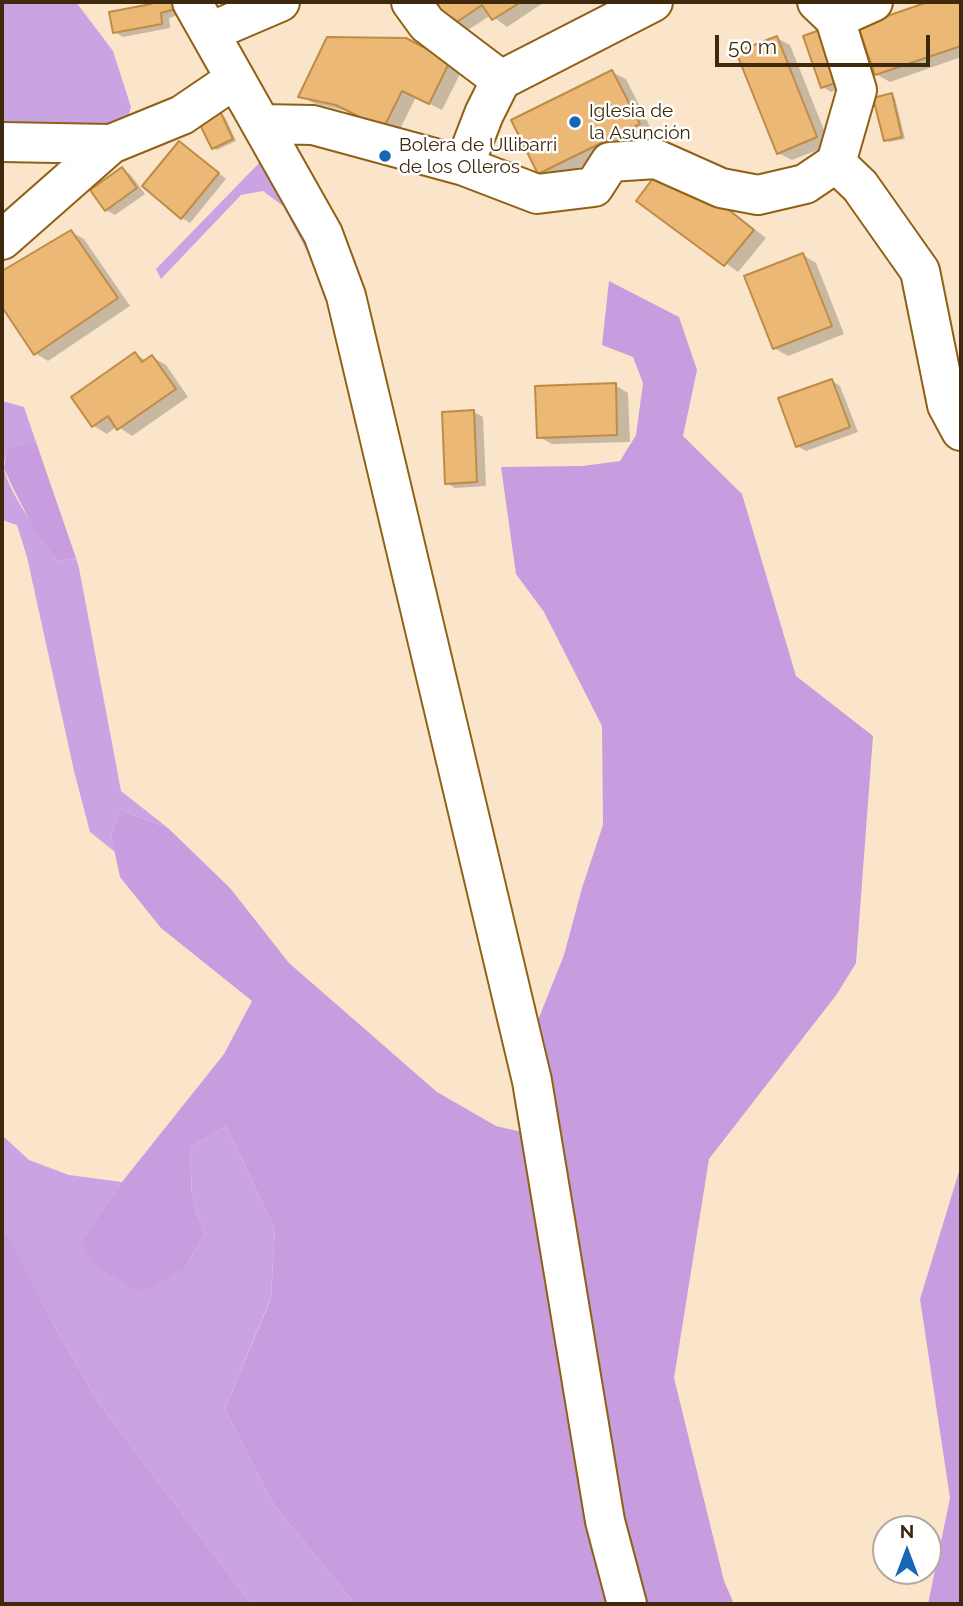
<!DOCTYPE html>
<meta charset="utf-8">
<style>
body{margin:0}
#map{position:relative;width:963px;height:1606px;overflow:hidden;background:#fae5ca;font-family:Raleway,sans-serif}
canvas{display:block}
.frame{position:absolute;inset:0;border:4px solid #3e290c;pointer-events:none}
.north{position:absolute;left:872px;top:1515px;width:70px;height:70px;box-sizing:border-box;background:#fff;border:2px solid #b2a99e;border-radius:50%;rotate:0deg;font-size:19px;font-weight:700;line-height:28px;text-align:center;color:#3e290c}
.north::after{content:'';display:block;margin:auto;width:24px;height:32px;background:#1667b5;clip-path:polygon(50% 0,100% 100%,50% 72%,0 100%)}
.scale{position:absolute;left:715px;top:35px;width:215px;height:32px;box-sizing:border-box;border:4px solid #3e290c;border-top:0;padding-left:9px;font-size:21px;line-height:24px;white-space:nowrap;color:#3e290c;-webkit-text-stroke:5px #fff;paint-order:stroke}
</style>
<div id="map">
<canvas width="963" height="1606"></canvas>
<div class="frame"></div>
<div class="north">N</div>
<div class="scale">50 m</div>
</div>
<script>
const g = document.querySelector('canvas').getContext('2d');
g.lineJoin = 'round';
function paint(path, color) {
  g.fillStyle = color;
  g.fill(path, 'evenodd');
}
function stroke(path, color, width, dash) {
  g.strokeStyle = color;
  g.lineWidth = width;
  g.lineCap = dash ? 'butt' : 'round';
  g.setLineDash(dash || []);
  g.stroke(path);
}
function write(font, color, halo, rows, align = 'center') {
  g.font = font + ' Raleway,sans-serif';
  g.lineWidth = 5;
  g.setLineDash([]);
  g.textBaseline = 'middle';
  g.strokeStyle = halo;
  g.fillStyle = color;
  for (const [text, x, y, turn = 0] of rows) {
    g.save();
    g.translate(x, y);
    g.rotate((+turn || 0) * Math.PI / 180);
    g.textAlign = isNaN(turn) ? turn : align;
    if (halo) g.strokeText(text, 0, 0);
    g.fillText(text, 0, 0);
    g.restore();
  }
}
paint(new Path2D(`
 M2,2H76L113,51L131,107L125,127L2,140Z
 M263,159L332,284L526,1133L497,1022L336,324L316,268L283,206L263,191L241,195L161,279L156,269Z
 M2,401L24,407L36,442L7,450C6,455 4,461 4,466C4,486 45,543 58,561L76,558L79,568L121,791L168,828L120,810L111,835L115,852L90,832L74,771L27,557L17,525L2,520Z
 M226,1126L275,1229L271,1297L225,1409L274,1505L355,1604H251L98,1402L55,1327L11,1243L2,1231V1135L29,1160L69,1175L122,1182L82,1243L185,1268L204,1234L192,1198L190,1147Z`), '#caa3e2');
paint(new Path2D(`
 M609,281L679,317L697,370L683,436L742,494L796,676L873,736L856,963L837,994L709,1159L674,1378L724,1581L734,1604H355L274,1505L225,1409L271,1298L275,1229L226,1126L190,1147L192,1198L204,1234L185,1268L140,1292L94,1265L82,1242L122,1182L224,1054L252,1001L161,928L120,877L111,835L120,810L168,828L230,888L289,963L437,1092L496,1126L526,1133L534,1030L564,955L582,888L603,825L602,726L544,612L516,574L501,467L583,466L620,461L636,435L643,383L633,357L602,345Z
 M36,442L76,558L58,561L35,531L12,486L4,468L7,449Z
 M961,1165V1604H928L950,1498L920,1299Z
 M2,1231L11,1242L55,1327L98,1402L251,1604H2Z`), '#c79de0');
paint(new Path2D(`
 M152,2H182L187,12L169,18L170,28L123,37L115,32L153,5Z
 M437,2H542L543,3L507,27L491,15L465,32L452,25Z
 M933,2H961V57L890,82L876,74L860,27Z
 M827,29L853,84L831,92L823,87Z
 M777,38L790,45L830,145L792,160L778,153Z
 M406,40L462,70L442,110L416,97L397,135L351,112L313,103L300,96Z
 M612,72L626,79L652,131L553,181L539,173Z
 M892,95L895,98L905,139L889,142L885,140Z
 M221,115L225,117L236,141L217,150L213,148Z
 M180,143L226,179L190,223L182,218Z
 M122,169L130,174L145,194L115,215L106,210Z
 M638,200L724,205L766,238L738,272Z
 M71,232L84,239L130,306L48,361L35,353L3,305L2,274Z
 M803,255L816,263L844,334L788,356L774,348Z
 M135,354L147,361L152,357L166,365L188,397L132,436L117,426L107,434L94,426L73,397Z
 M831,380L840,386L858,432L806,451L797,446Z
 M615,385L628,393L630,442L552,444L539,437Z
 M474,412L483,417L486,486L455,488L447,483Z`), '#0003');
const building = new Path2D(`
 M150,2H176L179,8L161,13L162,24L113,33L109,12L151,4Z
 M435,2H521L492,20L482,5L451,26Z
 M928,2H961V46L875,75L858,26Z
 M828,27L846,79L821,88L803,36Z
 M777,36L817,137L777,154L736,52Z
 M327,37L406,38L450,61L429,104L402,91L383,129L336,105L298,97Z
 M612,70L640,124L538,174L511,120Z
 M892,93L902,137L884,141L873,98Z
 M221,113L233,139L212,149L199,123Z
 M179,141L219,173L181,219L142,186Z
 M122,167L137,188L105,211L90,190Z
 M660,169L710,195L754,230L724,266L636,201Z
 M71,230L118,298L34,355L2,307V271Z
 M803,253L832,326L773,349L744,276Z
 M135,352L142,362L152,355L176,389L117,430L108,416L92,427L71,397Z
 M832,379L850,427L796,447L778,398Z
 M616,383L617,435L537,438L535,386Z
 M474,410L477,482L445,484L442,412Z`);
paint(building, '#ecb875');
stroke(building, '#be8c47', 2);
const minor = new Path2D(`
 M192,2L323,234L346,296L532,1081L605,1521L627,1604
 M411,2L427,24L501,80
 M835,19L873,2
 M210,32L280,2
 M261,124L313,125L464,166L537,194L594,187L610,162L656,159L721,188L758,195L805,184L836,163L857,90L835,19L817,2
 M2,142L111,144L182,115L235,79
 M836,163L860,186L920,271L947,405L961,431
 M464,166L484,114L501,80L653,2
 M2,240L111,144`);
stroke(minor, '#906014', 42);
stroke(minor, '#fff', 38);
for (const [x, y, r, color] of [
 [575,122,7,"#1667b5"],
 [385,156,7,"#1667b5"]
]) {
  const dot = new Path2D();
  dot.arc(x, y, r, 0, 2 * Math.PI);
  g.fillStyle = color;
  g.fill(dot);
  stroke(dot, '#fff', 2.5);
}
write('19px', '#3e290c', '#fff', [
 ["Iglesia de",589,111],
 ["la Asunción",589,133],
 ["Bolera de Ullibarri",399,145],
 ["de los Olleros",399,167]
], 'left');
</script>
